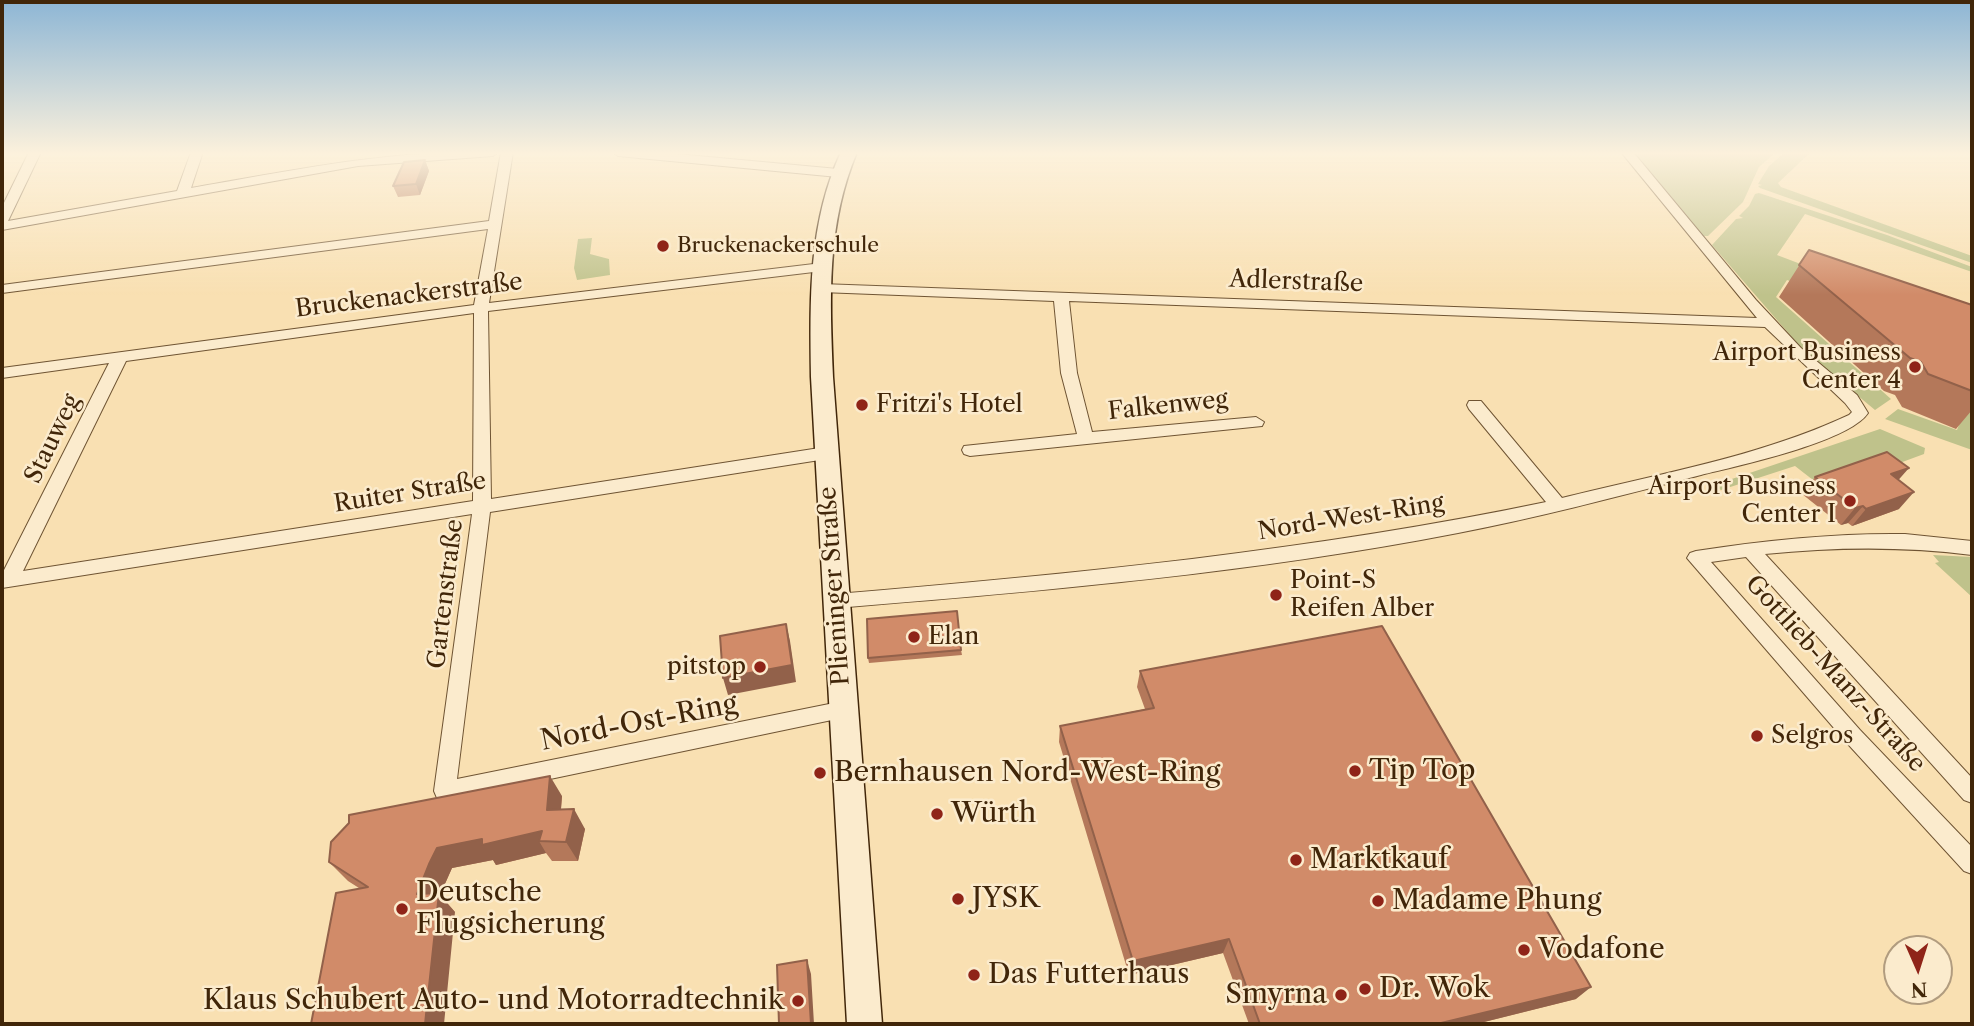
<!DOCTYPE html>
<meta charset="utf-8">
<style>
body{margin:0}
#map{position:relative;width:1974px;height:1026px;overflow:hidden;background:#f9e0b2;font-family:"Libre Caslon Text",serif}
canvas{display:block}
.frame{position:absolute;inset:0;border:4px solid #412609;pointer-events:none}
.north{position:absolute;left:1883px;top:935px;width:70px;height:70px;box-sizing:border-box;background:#fbebcd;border:2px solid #b19c7f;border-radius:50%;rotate:177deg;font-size:19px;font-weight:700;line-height:28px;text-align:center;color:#412609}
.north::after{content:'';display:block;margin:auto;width:24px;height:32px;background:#8f2418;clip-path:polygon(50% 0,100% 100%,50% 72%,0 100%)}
</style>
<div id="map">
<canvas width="1974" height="1026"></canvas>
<div class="frame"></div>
<div class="north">N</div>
</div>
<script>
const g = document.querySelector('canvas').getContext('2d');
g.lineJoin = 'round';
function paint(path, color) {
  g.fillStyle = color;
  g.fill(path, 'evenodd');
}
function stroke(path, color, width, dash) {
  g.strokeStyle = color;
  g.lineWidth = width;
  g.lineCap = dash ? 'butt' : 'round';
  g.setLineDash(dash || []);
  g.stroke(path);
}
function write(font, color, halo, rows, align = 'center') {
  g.font = font + ' "Libre Caslon Text",serif';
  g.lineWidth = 5;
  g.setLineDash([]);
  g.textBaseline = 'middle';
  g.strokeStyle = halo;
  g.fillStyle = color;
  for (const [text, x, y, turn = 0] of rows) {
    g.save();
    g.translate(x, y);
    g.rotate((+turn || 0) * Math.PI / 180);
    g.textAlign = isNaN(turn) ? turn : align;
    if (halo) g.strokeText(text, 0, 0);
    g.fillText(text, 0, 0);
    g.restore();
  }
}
paint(new Path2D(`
 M1634,152H1776L1759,167L1743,202L1708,236H1704Z
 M1785,152H1811L1778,183L1781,187L1972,256V263L1760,188L1758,186L1762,185L1758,184L1769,166Z
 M1759,193L1887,235L1972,267V272L1805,214L1777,255L1827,274L1813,289L1787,280L1776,297L1891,399L1875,410L1803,350L1712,245L1736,219L1743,218L1739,216L1749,206L1755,194Z
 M592,238L590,254L609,259L610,275L577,280L574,268L578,239Z
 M1972,390V450L1885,419L1898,409L1957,430Z
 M1880,429L1925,448L1924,454L1878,471L1813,480L1795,466L1721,490L1714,485Z
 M1933,555L1972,557V597L1935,563L1939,562Z`), '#bfc28b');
const street = new Path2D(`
 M29,152H41L8,221L177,191L191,152H203L191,188C293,170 395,149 499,152L493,156L358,166L2,230V207Z
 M501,152H513L489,303L822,263L829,267L822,271L488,311L491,499L826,447L834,453L826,459L490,512L457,779L844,701L851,704L854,710L851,716L445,801L437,798L434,791L472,514L2,588V574L109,363L2,378V368L474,305L488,229L2,293V285L489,221ZM474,313L473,501L23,571L126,361Z
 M612,152H655L838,169L844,173L838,177L618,156Z
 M1621,152H1633L1756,300L1801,348L1857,395L1868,413C1849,442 1737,466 1701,475C1620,496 1540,517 1458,533C1253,573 1044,591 836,608L829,606L827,601L829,596L836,594C1074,574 1311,551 1546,502L1469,409L1467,405L1469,401H1481L1562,498C1658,474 1759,457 1849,415L1852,412L1845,403L1765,327L1069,301L1077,373L1092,432L1256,417L1264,422L1262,426L970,456L964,454L962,450L964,446L1077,434L1061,373L1054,301L821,292L814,288L821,284L1757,318Z
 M1905,534L1972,541V555C1902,546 1835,547 1765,554L1972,778V803L1964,800L1746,557L1711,562L1860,730L1972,847V874L1964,871L1846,742L1687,558L1690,553L1696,551C1766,540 1835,533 1905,534Z`);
const secondary = new Path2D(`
 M841,152H857C826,225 830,299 833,377L882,1024H847L811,377C810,299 808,224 841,152Z`);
stroke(street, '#6f5433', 2);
stroke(secondary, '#412609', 3);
paint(street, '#fbebcd');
paint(secondary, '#fbebcd');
paint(new Path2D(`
 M425,160L429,171L420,195L398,197L393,186Z
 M1809,250L1972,305V410L1956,429L1902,407L1895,395L1884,391L1779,297Z
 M1815,477L1899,480V509L1852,526L1848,523L1841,525L1802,494Z
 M961,650L962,655L869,663L868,658Z
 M1140,671L1576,999L1476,1024H1249L1223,953L1129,975L1059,742L1060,726L1145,709L1137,687Z
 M562,796L561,810L585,829L578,861H552L546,853L496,865L493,860L452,868L440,895L455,912L359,888L348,881L329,862L349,823Z`), '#b4785a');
paint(new Path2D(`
 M425,160L429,171L420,195L416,184Z
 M1909,468L1894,485L1891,474Z
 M1914,492L1899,509L1852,526L1866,509Z
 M1863,506L1848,523L1841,525L1855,508Z
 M786,624L790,641L796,682L728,695L723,678Z
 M550,776L562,796L559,830L547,810Z
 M574,809L585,829L578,861L566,842Z
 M542,831L539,841L546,853L496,865L493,860L452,868L440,895L455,912L444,1024H425L417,894L429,864L437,848L482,839Z
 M1229,939L1223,953L1129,975L1133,961Z
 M807,960L811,974L814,1024H811Z
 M1591,987L1576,999L1476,1024H1437Z`), '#92614a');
const building = new Path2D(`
 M425,160L416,184L393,186L404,162Z
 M1809,250L1972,305V391L1928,374L1921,362L1910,358L1799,265Z
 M1887,452L1909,468L1891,474L1914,492L1866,509L1863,506L1855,508L1815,477Z
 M957,611L961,650L868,658L867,619Z
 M786,624L792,665L723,678L720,636Z
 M1382,626L1591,987L1437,1024H1260L1229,939L1133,961L1060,726L1154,708L1140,671Z
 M550,776L547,810L574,809L566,842L539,841L542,831L482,845V839L437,848L429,864L417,894L439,893L425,1024H311L336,893L368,887L329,862L331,842L349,823V815Z
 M807,960L811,1024H779L777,965Z`);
paint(building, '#d18b69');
stroke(building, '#92614a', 2);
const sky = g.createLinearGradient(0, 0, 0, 295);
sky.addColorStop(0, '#8db6d5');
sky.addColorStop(0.52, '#fcf1dc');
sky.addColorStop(1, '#fcf1dc00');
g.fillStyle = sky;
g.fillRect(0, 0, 1974, 295);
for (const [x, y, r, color] of [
 [663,246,7,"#8f2418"],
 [1915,367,7,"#8f2418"],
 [862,405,7,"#8f2418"],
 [1850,501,7,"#8f2418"],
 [1276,595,7,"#8f2418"],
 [914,637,7,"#8f2418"],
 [760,667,7,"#8f2418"],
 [1757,736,7,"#8f2418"],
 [1355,771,7,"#8f2418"],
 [820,773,7,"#8f2418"],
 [937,814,7,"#8f2418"],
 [1296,860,7,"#8f2418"],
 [958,899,7,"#8f2418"],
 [1378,901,7,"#8f2418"],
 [402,909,7,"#8f2418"],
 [1524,950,7,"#8f2418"],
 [974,975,7,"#8f2418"],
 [1365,989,7,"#8f2418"],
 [1341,995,7,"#8f2418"],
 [798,1001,7,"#8f2418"]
]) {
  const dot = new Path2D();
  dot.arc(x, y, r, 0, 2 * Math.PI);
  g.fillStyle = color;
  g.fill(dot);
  stroke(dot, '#fbebcd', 2.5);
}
write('21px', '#412609', '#fbebcd', [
 ["Bruckenackerschule",677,246]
], 'left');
write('24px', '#412609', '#fbebcd', [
 ["Adlerstraße",1296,282,2],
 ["Bruckenackerstraße",409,296,-7],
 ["Falkenweg",1168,406,-6],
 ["Stauweg",53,439,-64],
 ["Ruiter Straße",410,493,-9],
 ["Nord-West-Ring",1351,518,-9],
 ["Plieninger Straße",835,586,-94],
 ["Gartenstraße",446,594,-83],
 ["Gottlieb-Manz-Straße",1835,674,48]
]);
write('24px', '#412609', '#fbebcd', [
 ["Airport Business",1901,353,"right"],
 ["Center 4",1901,381,"right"],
 ["Fritzi's Hotel",876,405],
 ["Airport Business",1836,487,"right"],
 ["Center I",1836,515,"right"],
 ["Point-S",1290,581],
 ["Reifen Alber",1290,609],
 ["Elan",928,637],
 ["pitstop",746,667,"right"],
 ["Selgros",1771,736]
], 'left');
write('28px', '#412609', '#fbebcd', [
 ["Nord-Ost-Ring",639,723,-11]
]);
write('28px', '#412609', '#fbebcd', [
 ["Tip Top",1369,771],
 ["Bernhausen Nord-West-Ring",834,773],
 ["Würth",951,814],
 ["Marktkauf",1310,860],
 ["Deutsche",416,893],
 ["Flugsicherung",416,925],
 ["JYSK",972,899],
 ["Madame Phung",1392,901],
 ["Vodafone",1538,950],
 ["Das Futterhaus",988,975],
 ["Dr. Wok",1379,989],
 ["Smyrna",1327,995,"right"],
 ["Klaus Schubert Auto- und Motorradtechnik",784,1001,"right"]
], 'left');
</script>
